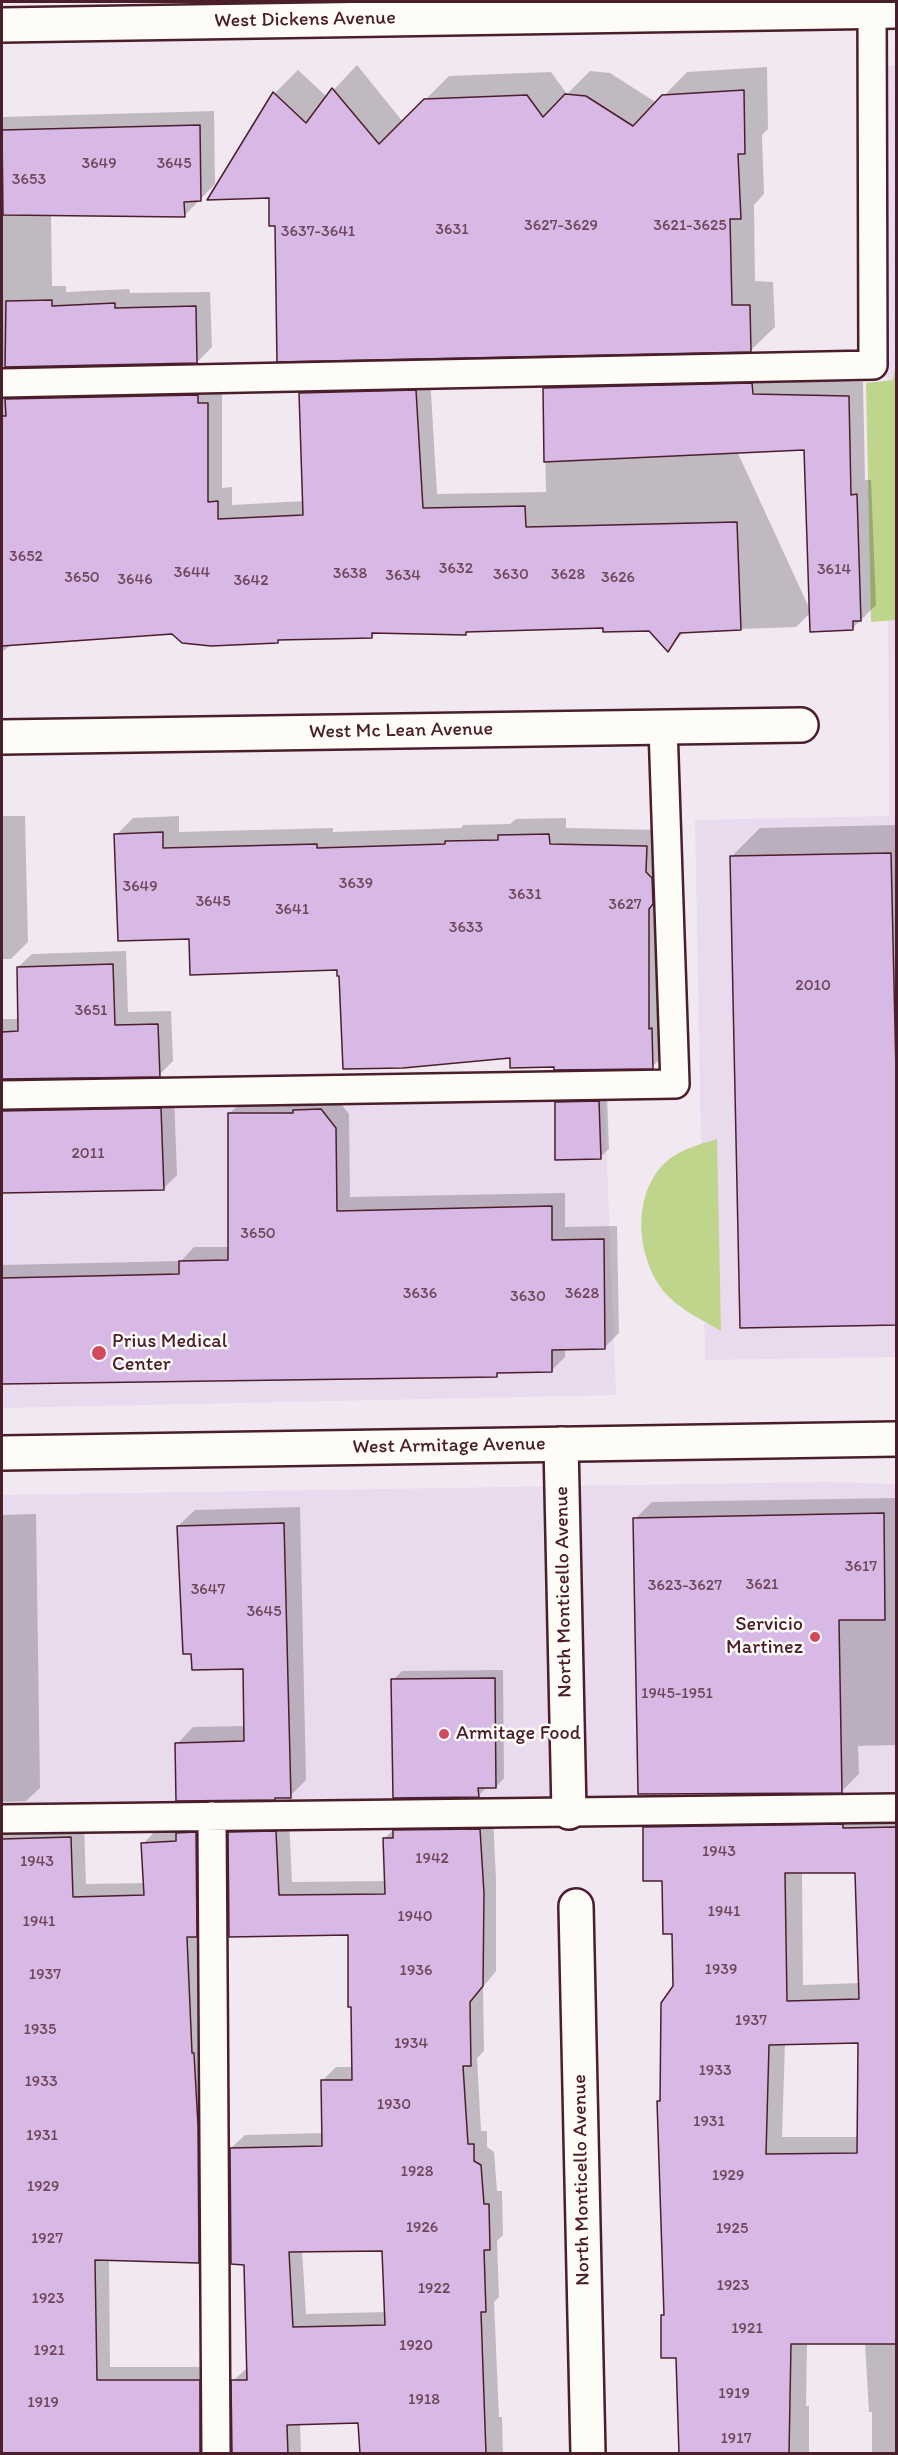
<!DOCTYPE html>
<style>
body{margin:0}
#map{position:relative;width:898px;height:2455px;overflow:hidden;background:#f2e8f2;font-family:Itim,sans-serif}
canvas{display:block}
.frame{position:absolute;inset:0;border:3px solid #4a1f2b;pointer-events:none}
</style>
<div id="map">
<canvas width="898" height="2455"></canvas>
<div class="frame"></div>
</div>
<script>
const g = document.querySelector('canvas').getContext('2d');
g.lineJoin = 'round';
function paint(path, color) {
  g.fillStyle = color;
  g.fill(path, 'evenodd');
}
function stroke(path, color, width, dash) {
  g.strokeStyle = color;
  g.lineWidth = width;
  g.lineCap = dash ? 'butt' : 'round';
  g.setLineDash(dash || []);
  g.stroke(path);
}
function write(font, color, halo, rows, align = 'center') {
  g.font = font + ' Itim,sans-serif';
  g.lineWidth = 5;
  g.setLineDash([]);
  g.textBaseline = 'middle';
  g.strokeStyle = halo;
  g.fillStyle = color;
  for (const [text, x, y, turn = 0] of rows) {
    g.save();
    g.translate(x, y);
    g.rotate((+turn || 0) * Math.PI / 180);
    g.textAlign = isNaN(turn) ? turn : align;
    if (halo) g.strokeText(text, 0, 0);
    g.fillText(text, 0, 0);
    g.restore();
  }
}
paint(new Path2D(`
 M886,66H896V1357L705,1360L695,820L889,816Z
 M604,1085L616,1395L2,1408V1096Z
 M826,1482L896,1484V1809L2,1816V1495Z`), '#eadaee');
paint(new Path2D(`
 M896,362V620L871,622L866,383L893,380Z
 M717,1139L721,1331C703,1320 682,1311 667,1295C636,1261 630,1194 667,1161C681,1149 701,1144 717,1139Z`), '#bed58b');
paint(new Path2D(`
 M357,65L403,122L449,76L551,72L567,94L590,71L610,73L657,103L687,72L767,67L768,129L762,135L764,194L754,205L755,281L773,282L775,327L751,350L276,224L270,196L210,199L275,93L298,70L327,97Z
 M214,111L215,184L184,216L51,214L52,286H66V292L129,289L130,293L210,292L212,347L197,362L2,366V117Z
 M2,372L222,389V488L232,487V505L304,501L300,393L315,378L430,376L437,494L546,492L544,388L559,373L863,382L865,480H871L876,605L852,629L806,448L737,451L811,612L796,627L685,631L668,649L649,629L605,627L469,630L465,633L376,632L371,637L281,638L278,642L173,633L12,644L2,652Z
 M2,816H25L28,942L11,959H2Z
 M179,816V832L333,828V832L461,828L463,825L510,824L516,819L566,818V828L663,830L669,1050L652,1067L556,1065L512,1057L341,975L338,969L190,937L116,835L133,818Z
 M896,825V1324L732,856L760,828Z
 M126,951L128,1012L171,1011L173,1061L159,1075L2,1078V1019H19L18,967L32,954Z
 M2,1088L174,1095L177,1175L163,1189L2,1192Z
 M607,1093L609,1149L600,1157L556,1102L565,1094Z
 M335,1096L349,1114L350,1197L565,1193V1227L617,1226L619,1333L605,1347L565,1348V1357L551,1371H500L496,1375L2,1383V1265L181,1261L194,1247H230V1113L243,1100Z
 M896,1498V1745L858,1746L859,1774L842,1791L635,1519L652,1502Z
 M300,1507L306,1780L290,1796L177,1744L193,1727L245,1726L244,1668L178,1526L195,1510Z
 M36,1514L40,1788L26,1801L2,1802V1515Z
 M503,1670L504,1778L496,1787H487L478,1796L393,1680L402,1671Z
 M661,1810H896V2454H872V2412H869L865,2343H807L806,2406H809V2454H681L677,2356L662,2315L665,2312L659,2102L662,2099L674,1986L673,1933L663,1879L644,1827ZM802,1871H857L860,1983L803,1985ZM860,2042L858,2137H782L785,2043Z
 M2,1813L84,1825L86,1884L145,1883L143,1844L156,1830L209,1819L212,2248L198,2262L109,2259L110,2367H213L221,2454H2Z
 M493,1816L496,1879V1971L483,1987L484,2051L477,2058L481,2131H487V2147L494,2152L497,2191H502L503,2235L497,2241L499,2297L494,2302L499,2417H502L503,2454H361L360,2421L300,2423L301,2454H233V2381L248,2367L246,2263L231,2148L245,2135L324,2133L322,2081L336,2067H353L350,1933L230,1935L229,1833L243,1819L289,1818L292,1882L386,1881L384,1839L398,1825ZM383,2249L386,2312L306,2314L302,2250Z`), '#0003');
const building = new Path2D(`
 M332,88L379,144L424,99L527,95L543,117L565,94L586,96L633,126L662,95L744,90L745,154H738L741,219H730L732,305H750L751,352L277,362L275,226H269V198L207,200L273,92L306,123Z
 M200,125L201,201L184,202L185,217L3,215L2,130Z
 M52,300V306L115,303V308L196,306L197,363L5,367L6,301Z
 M752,383L753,394L849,396L851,495L857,494L861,621H853V630L810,632L804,450L544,462L543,388Z
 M416,390L423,508L525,506L526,527L737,522L741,630L680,633L668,652L649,631L603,632V628L466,632V635L372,633V638L278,640V643L211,646L182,643L172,634L2,646V416H6L5,399L198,395V403H208V502L218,501V519L303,515L299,393Z
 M163,832V848L317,844V848L445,844V841L498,840V835L549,834L550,844L647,846L646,872L652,878L653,904L649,909V1029L652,1028L653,1069L554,1070V1067L510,1068V1058L403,1068L343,1069L339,976H337V970L190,975L189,939L118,941L114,834Z
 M891,853L897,1116V1325L740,1328L730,856Z
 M113,964L115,1025L158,1024L160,1077L2,1079V1032L18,1031L17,967Z
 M599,1101L601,1159L555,1160V1102Z
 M161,1108L164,1190L2,1193V1111Z
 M321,1109L336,1128L337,1211L552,1206V1240L604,1239L605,1349L552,1350V1372L497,1373V1377L2,1384V1278L179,1274V1261L228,1260V1113H293V1110Z
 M884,1513L885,1620H839L842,1793L638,1794L633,1518Z
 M284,1523L291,1798H275V1800L176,1801L175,1743L244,1741L243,1669L192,1670L191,1654H183L177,1526Z
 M495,1678L496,1788H478L479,1797L393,1798L391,1679Z
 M843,1824V1828L897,1827V2344H791L789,2454H679L676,2358H661V2315H664L657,2101H660L661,2003L673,1986L672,1934H663L662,1881H643V1827ZM785,1873H855L859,1999L787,2001ZM858,2043L857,2153L766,2154L769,2045Z
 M480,1829L484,1893L483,1986L470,2002L471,2066H463L468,2144H474V2161L481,2165L484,2204H489L490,2250H484L486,2312H481L486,2454H360L358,2423L287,2425L288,2454H232L231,2380H247L244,2265L231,2264L230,2148L322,2146L321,2080H352L351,2007H348V1935L229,1937L228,1832L276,1831L279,1895L385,1894L383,1838H393V1830ZM382,2251L385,2325L293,2327L289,2252Z
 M196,1832L197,1937H187L192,2053H194L198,2125L199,2263L95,2260L97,2380H200V2454H2V1839L71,1837L73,1897L144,1895L141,1843L176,1841V1833Z`);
paint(building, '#d8b9e6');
stroke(building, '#4a1f2b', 1.5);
const service = new Path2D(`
 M2,383L873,365L872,2
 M2,1095L675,1084L663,727
 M212,1816L216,2454
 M2,1819L896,1808`);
const minor = new Path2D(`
 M2,25L896,11
 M2,737L801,725
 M561,1444L569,1812
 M576,1906L588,2454`);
const secondary = new Path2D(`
 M2,1453L896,1439`);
stroke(service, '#4a1f2b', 32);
stroke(minor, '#4a1f2b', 38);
stroke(secondary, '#4a1f2b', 38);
stroke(service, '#fdfcf7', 27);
stroke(minor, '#fdfcf7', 33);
stroke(secondary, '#fdfcf7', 33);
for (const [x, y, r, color] of [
 [99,1353,8,"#d1495b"],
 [815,1637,6,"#d1495b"],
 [444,1734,6,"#d1495b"]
]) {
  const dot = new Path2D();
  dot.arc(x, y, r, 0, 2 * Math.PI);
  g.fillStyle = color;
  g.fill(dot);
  stroke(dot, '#fdfcf7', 2);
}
write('16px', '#6e465a', null, [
 ["3649",99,164],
 ["3645",174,164],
 ["3653",29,180],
 ["3627-3629",561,226],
 ["3621-3625",690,226],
 ["3631",452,230],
 ["3637-3641",318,232],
 ["3652",26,557],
 ["3632",456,569],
 ["3614",834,570],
 ["3644",192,573],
 ["3638",350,574],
 ["3630",511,575],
 ["3628",568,575],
 ["3634",403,576],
 ["3650",82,578],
 ["3626",618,578],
 ["3646",135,580],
 ["3642",251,581],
 ["3639",356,884],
 ["3649",140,887],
 ["3631",525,895],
 ["3645",213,902],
 ["3627",625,905],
 ["3641",292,910],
 ["3633",466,928],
 ["2010",813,986],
 ["3651",91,1011],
 ["2011",88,1154],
 ["3650",258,1234],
 ["3636",420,1294],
 ["3628",582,1294],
 ["3630",528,1297],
 ["3617",861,1567],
 ["3621",762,1585],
 ["3623-3627",685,1586],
 ["3647",208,1590],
 ["3645",264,1612],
 ["1945-1951",677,1694],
 ["1943",719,1852],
 ["1942",432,1859],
 ["1943",37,1862],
 ["1941",724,1912],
 ["1940",415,1917],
 ["1941",39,1922],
 ["1939",721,1970],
 ["1936",416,1971],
 ["1937",45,1975],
 ["1937",751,2021],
 ["1935",40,2030],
 ["1934",411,2044],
 ["1933",715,2071],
 ["1933",41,2082],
 ["1930",394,2105],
 ["1931",709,2122],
 ["1931",42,2136],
 ["1928",417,2172],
 ["1929",728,2176],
 ["1929",43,2187],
 ["1926",422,2228],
 ["1925",732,2229],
 ["1927",47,2239],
 ["1923",733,2286],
 ["1922",434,2289],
 ["1923",48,2299],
 ["1921",747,2329],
 ["1920",416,2346],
 ["1921",49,2351],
 ["1919",734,2394],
 ["1918",424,2400],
 ["1919",43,2403],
 ["1917",736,2439]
]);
write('20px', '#4a1f2b', '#fdfcf7', [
 ["West Dickens Avenue",305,20,-1],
 ["West Mc Lean Avenue",401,731,-1],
 ["West Armitage Avenue",449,1446,-1],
 ["North Monticello Avenue",564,1592,-91],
 ["North Monticello Avenue",582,2180,-91]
]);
write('20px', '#4a1f2b', '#fdfcf7', [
 ["Prius Medical",112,1342],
 ["Center",112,1365],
 ["Servicio",803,1625,"right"],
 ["Martinez",803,1648,"right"],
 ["Armitage Food",456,1734]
], 'left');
</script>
